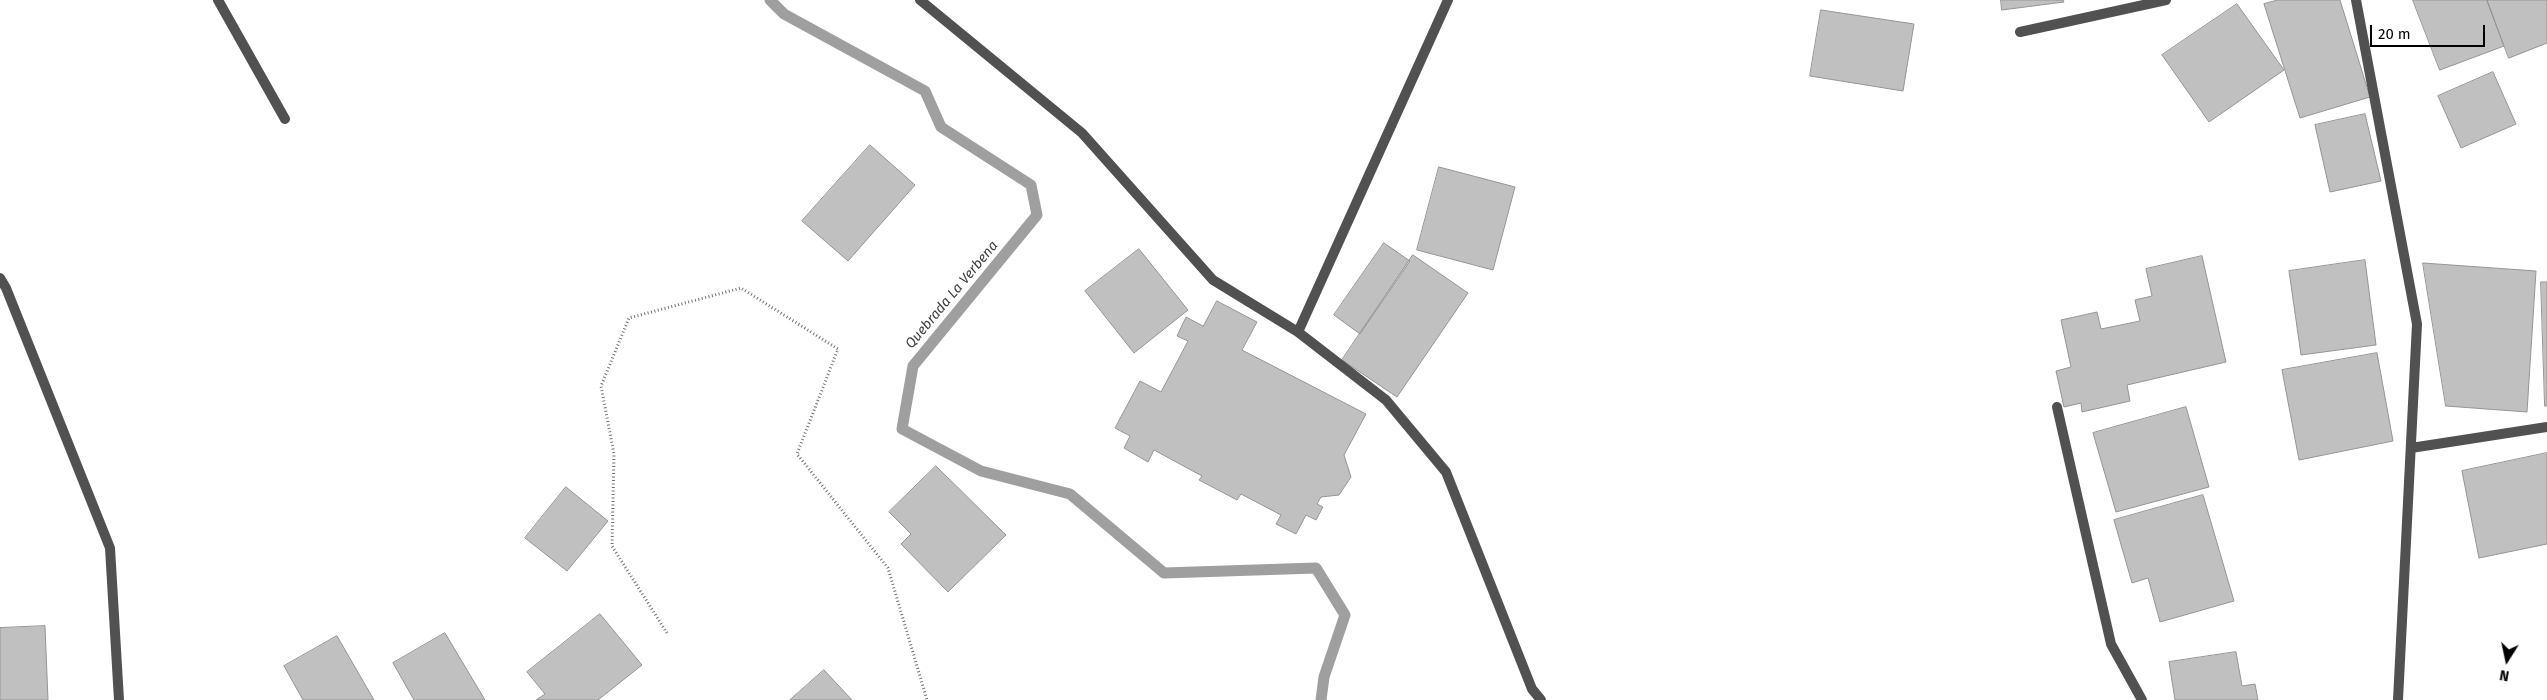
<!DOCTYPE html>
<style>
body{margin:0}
#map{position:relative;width:2547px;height:700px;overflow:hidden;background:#fff;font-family:"Fira Sans",sans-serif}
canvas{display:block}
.north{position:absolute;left:2482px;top:635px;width:50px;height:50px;-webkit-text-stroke:4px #fff;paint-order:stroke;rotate:190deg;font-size:14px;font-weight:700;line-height:20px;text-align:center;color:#000}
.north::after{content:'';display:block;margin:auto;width:18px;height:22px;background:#000;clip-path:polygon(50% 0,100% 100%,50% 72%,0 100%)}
.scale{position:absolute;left:2370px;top:25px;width:115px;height:22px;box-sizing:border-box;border:2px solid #000;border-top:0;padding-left:6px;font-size:15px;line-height:18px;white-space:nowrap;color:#000;-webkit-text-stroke:4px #fff;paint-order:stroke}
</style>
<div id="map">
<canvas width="2547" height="700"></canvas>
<div class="north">N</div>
<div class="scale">20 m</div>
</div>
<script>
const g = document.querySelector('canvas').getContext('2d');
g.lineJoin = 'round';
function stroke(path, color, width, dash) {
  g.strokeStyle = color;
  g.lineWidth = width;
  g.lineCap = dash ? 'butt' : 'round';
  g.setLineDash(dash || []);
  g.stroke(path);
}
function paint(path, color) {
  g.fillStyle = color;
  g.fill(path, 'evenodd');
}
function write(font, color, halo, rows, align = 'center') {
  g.font = font + ' "Fira Sans",sans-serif';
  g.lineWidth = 4;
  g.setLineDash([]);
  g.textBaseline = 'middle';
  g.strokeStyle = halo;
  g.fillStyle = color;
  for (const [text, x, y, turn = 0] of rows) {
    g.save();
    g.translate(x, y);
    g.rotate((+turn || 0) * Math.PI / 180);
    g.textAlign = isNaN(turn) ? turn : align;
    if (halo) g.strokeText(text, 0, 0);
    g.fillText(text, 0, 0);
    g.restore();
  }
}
stroke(new Path2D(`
 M770,0L784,14L925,91L941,127L1031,185L1037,215L913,366L902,429L981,471L1070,494L1164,573L1316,568L1345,615L1324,677L1321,700`), '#9f9f9f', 11);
const building = new Path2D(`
 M2001,0H2063L2064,2L2002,10Z
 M2278,0H2340L2370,97L2300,118L2264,4Z
 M2413,0H2487L2504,46L2440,70Z
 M2487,0H2547V43L2509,58Z
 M2237,4L2284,70L2209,122L2162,55Z
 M1821,10L1914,24L1903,91L1810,76Z
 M2493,72L2516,124L2461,148L2438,96Z
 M2365,114L2381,181L2330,192L2315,125Z
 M870,145L915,185L848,261L802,221Z
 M1439,167L1515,187L1493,270L1417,250Z
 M1384,243L1410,261L1360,334L1334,315Z
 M1139,249L1188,310L1134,353L1085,291Z
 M1413,255L1468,293L1397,397L1342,360Z
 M2202,256L2226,362L2127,385L2130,401L2082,412L2081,403L2064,407L2056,371L2071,367L2061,320L2097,312L2101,329L2140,321L2135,300L2152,296L2146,269Z
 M2365,260L2376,345L2301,355L2289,271Z
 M2423,263L2536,271L2527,412L2446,406Z
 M2541,282H2547V406H2545Z
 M1217,301L1257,322L1242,350L1366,414L1344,455L1351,477L1339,495L1321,497L1317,504L1323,507L1316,520L1306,515L1296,534L1276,524L1281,515L1241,494L1237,500L1199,480L1202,476L1154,450L1148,462L1124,448L1130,436L1115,428L1140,381L1161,392L1188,341L1177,336L1186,317L1203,326Z
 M2377,353L2393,441L2299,460L2282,370Z
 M2186,407L2209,487L2116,512L2093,433Z
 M2547,453V544L2479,558L2462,471Z
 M936,466L1006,535L948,592L901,544L911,534L889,512Z
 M566,487L608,521L567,571L525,538Z
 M2203,495L2234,601L2160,622L2148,578L2132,583L2114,520Z
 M600,614L642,665L598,700H536L545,694L527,672Z
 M45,626L48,700H0V628Z
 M445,633L485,700H414L393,663Z
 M337,636L374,700H303L284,666Z
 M2236,652L2242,686L2255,684L2258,700H2175L2169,662Z
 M824,670L852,700H790Z`);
paint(building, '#c0c0c0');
stroke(building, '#959595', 1);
stroke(new Path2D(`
 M667,633L612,546L614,454L601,386L629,318L741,288L838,349L797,454L888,568L927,700`), '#737373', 3, [1, 2.5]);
stroke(new Path2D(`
 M218,0L285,119
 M920,0L1082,133L1213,280L1298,332L1386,400L1446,472L1532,689L1541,700
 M2356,0L2417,324L2398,700
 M2020,32L2166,0
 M0,278L6,288L110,548L119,700
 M1298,332L1448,0
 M2057,407L2111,644L2142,700
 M2411,448L2547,427`), '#515151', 10);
write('italic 14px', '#404040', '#fff', [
 ["Quebrada La Verbena",952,295,-50]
]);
</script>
